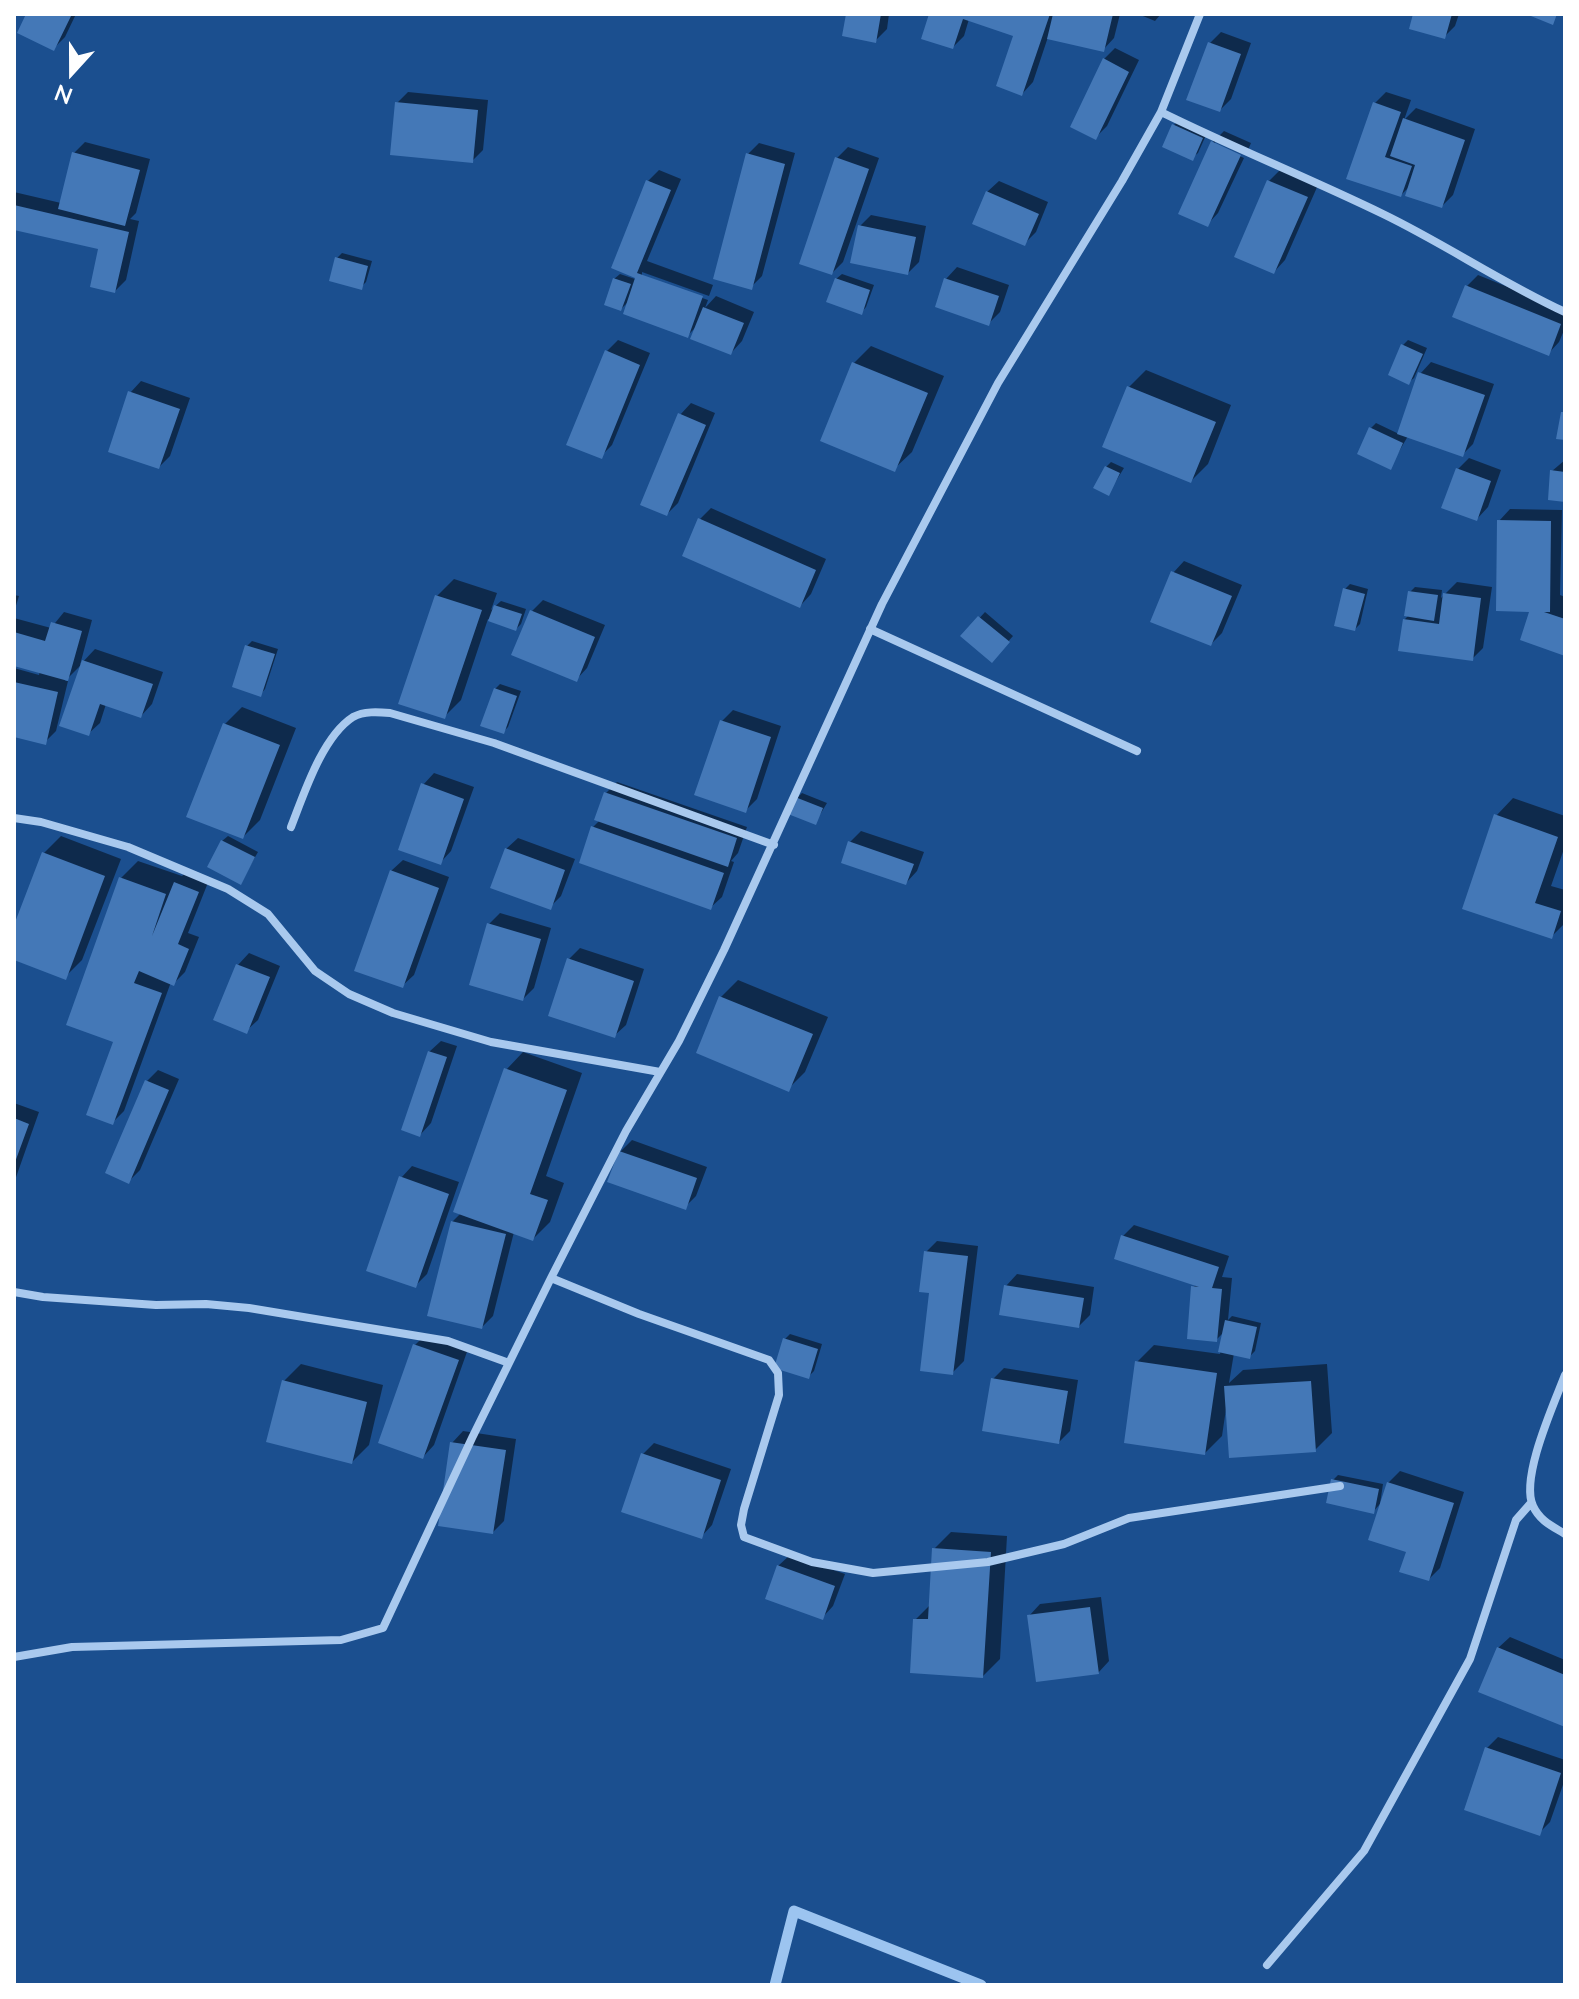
<!DOCTYPE html>
<style>
body{margin:0}
#map{position:relative;width:1579px;height:1999px;overflow:hidden;background:#1b4f8f;font-family:Lato,sans-serif}
canvas{display:block}
.frame{position:absolute;inset:0;border:16px solid #fff;pointer-events:none}
.north{position:absolute;left:32px;top:32px;width:80px;height:80px;-webkit-text-stroke:6px #1b4f8f;paint-order:stroke;rotate:201deg;font-size:22px;font-weight:700;line-height:32px;text-align:center;color:#fff}
.north::after{content:'';display:block;margin:auto;width:28px;height:36px;background:#fff;clip-path:polygon(50% 0,100% 100%,50% 72%,0 100%)}
</style>
<div id="map">
<canvas width="1579" height="1999"></canvas>
<div class="frame"></div>
<div class="north">N</div>
</div>
<script>
const g = document.querySelector('canvas').getContext('2d');
g.lineJoin = 'round';
function paint(path, color) {
  g.fillStyle = color;
  g.fill(path, 'evenodd');
}
function stroke(path, color, width, dash) {
  g.strokeStyle = color;
  g.lineWidth = width;
  g.lineCap = dash ? 'butt' : 'round';
  g.setLineDash(dash || []);
  g.stroke(path);
}
paint(new Path2D(`
 M28,14H76L65,37L53,49Z
 M848,14H889L887,29L875,41Z
 M931,14H1120L1114,38L1103,50L1048,37L1033,82L1022,94L1015,35L969,19L964,36L953,47Z
 M1138,14H1161L1155,21Z
 M1415,14H1459L1455,26L1444,37Z
 M1221,32L1251,43L1231,99L1220,110L1210,43Z
 M1115,48L1139,60L1107,126L1096,137L1104,59Z
 M408,92L488,100L483,150L472,161L397,103Z
 M1386,92L1411,100L1404,120L1416,108L1475,129L1453,195L1442,206L1410,186L1401,195L1349,178L1375,103Z
 M1179,120L1207,133L1198,153L1192,158L1173,126Z
 M1224,131L1251,143L1246,155L1215,140V145L1244,158L1218,213L1207,225L1213,142Z
 M85,142L150,159L136,213L130,219L139,221L126,280L115,291L100,248L14,228V192L61,203L74,153Z
 M759,143L795,153L762,276L751,287L748,154Z
 M848,147L879,158L843,262L832,273L837,158Z
 M659,170L681,179L647,261L713,285L709,296L642,272V277L708,300L705,308L716,296L754,312L742,341L731,353L698,325L688,335L630,300L621,309L614,279L620,274L635,279L648,181Z
 M1280,170L1318,185L1285,260L1274,272L1269,181Z
 M999,181L1048,202L1036,232L1024,244L987,192Z
 M871,215L926,226L919,262L908,273L860,226Z
 M342,253L372,261L366,282L361,287L337,258Z
 M957,267L1009,285L1000,312L989,323L946,279Z
 M842,274L874,285L866,307L861,313L836,279Z
 M1478,275L1565,310V328L1559,342L1548,354L1467,286Z
 M618,340L650,353L612,445L601,456L607,351Z
 M1408,340L1427,348L1414,378L1408,383L1403,345Z
 M871,346L944,376L912,452L894,469L854,363Z
 M1431,362L1494,384L1473,444L1462,455L1408,436L1390,467L1371,428L1376,423L1399,434L1420,374Z
 M1146,370L1231,405L1208,464L1191,481L1129,387Z
 M141,381L190,398L170,456L159,467L130,393Z
 M691,403L715,413L678,503L667,514L680,415Z
 M1469,458L1501,470L1488,507L1477,519L1458,469Z
 M1565,460V500L1552,471Z
 M1111,462L1124,468L1108,494L1106,467Z
 M711,508L826,559L811,594L800,606L700,519Z
 M1510,509L1562,510L1560,595L1565,597V654L1532,610L1499,521Z
 M1184,561L1242,585L1222,633L1211,644L1173,573Z
 M454,579L497,593L491,610L501,601L526,609L521,624L516,629L488,619L461,700L444,717L437,596Z
 M1457,582L1492,587L1483,648L1472,659L1404,620L1409,615L1410,592L1415,587L1442,590L1441,598Z
 M1350,584L1368,589L1360,624L1355,629L1345,589Z
 M14,595L19,596L14,612Z
 M543,600L605,625L587,668L576,680L532,611Z
 M64,612L92,620L80,665L95,649L163,672L152,704L141,716L106,704L100,723L88,734L83,663L65,681H68L56,731L45,742L14,735V668L39,675L40,671L14,664V618L51,628Z
 M985,612L1013,636L992,660L963,636Z
 M252,641L278,649L265,689L260,695L247,646Z
 M500,684L521,691L508,727L503,732L495,689Z
 M242,707L296,728L260,820L243,837L189,815L225,724Z
 M733,710L781,726L757,799L745,811L722,721Z
 M434,773L474,787L451,851L440,863L423,785Z
 M617,782L747,827L738,853L731,861L734,862L722,897L710,908L593,827L600,820L606,793Z
 M802,793L827,803L815,823L797,798Z
 M1513,798L1565,816V846L1551,886L1565,890V923L1551,937L1465,908L1496,816Z
 M861,831L924,852L917,871L906,883L850,842Z
 M61,836L121,859L82,960L65,977L14,958V931L44,853Z
 M228,836L258,852L240,883L222,841Z
 M518,838L575,859L561,896L550,907L506,849Z
 M403,860L449,877L414,975L402,986L391,871Z
 M138,861L182,876L187,871L209,880L188,933L199,937L185,972L174,983L171,982L124,1111L113,1122L121,878Z
 M500,913L551,928L534,988L523,999L489,924Z
 M580,948L644,969L626,1025L614,1036L569,959Z
 M249,953L280,966L258,1020L246,1031L238,965Z
 M738,980L828,1017L805,1072L788,1089L698,1052L721,997Z
 M441,1041L457,1046L431,1123L420,1135L429,1052Z
 M523,1052L582,1073L546,1176L564,1183L550,1222L533,1239L514,1232L493,1316L482,1327L452,1222L461,1213L506,1070Z
 M158,1070L179,1079L140,1170L129,1181L147,1081Z
 M14,1103L39,1112L14,1183Z
 M632,1140L707,1167L696,1196L685,1207L620,1152Z
 M412,1166L459,1182L427,1274L416,1285L401,1178Z
 M1134,1225L1229,1256L1222,1277L1232,1278L1228,1320L1232,1316L1261,1323L1255,1351L1250,1356L1234,1353L1229,1383L1243,1370L1327,1364L1332,1433L1315,1450L1226,1409L1222,1436L1205,1453L1137,1362L1154,1345L1220,1354L1225,1331L1216,1340L1193,1287L1197,1284L1123,1236Z
 M937,1241L978,1246L964,1361L952,1373L932,1291L926,1252Z
 M1017,1274L1094,1287L1090,1315L1079,1326L1006,1286Z
 M426,1334L468,1349L434,1445L423,1457L415,1345Z
 M790,1334L822,1344L814,1371L809,1376L785,1339Z
 M301,1364L383,1385L369,1445L352,1462L284,1381Z
 M1004,1368L1078,1380L1070,1431L1059,1442L993,1379Z
 M463,1431L516,1439L504,1521L493,1532L452,1443Z
 M654,1443L731,1469L712,1525L701,1537L643,1454Z
 M1400,1471L1464,1492L1440,1568L1429,1579L1388,1483Z
 M1338,1475L1383,1484L1380,1504L1373,1512L1333,1480Z
 M951,1532L1007,1536L1000,1659L983,1676L915,1620L930,1605L934,1549Z
 M790,1555L845,1574L833,1606L822,1618L778,1566Z
 M1101,1597L1109,1661L1098,1673L1029,1616L1040,1604Z
 M1510,1637L1565,1660V1724L1498,1648Z
 M1498,1737L1565,1760V1779L1550,1822L1539,1833L1487,1748Z`), '#0007');
stroke(new Path2D(`
 M775,1985L794,1911L981,1985`), '#9cc4f0', 11);
paint(new Path2D(`
 M26,14H72L54,51L17,33Z
 M846,14H881L876,43L842,36Z
 M929,14H1050L1022,96L996,86L1013,36L963,19L953,49L921,39Z
 M1053,14H1113L1104,52L1047,39Z
 M1413,14H1452L1445,39L1409,29Z
 M1526,14H1557L1553,25Z
 M1208,42L1241,54L1220,112L1186,100Z
 M1103,58L1129,72L1096,140L1070,127Z
 M395,102L478,110L473,163L390,155Z
 M1373,102L1401,112L1385,157L1412,166L1401,197L1346,179Z
 M1403,118L1465,140L1442,208L1405,196L1415,165L1390,156Z
 M1172,124L1203,138L1193,161L1162,147Z
 M1211,141L1241,155L1208,227L1178,214Z
 M72,152L140,170L125,226L58,209Z
 M746,153L785,164L752,290L713,279Z
 M835,157L869,169L832,275L799,264Z
 M646,180L671,190L637,273L703,296L688,338L623,314L635,278L611,268Z
 M1267,180L1308,197L1274,274L1234,257Z
 M986,191L1039,214L1025,246L972,224Z
 M14,205L129,232L115,293L90,287L98,249L14,230Z
 M858,225L916,237L908,275L850,263Z
 M335,257L368,266L362,290L329,281Z
 M613,278L631,284L621,311L604,305Z
 M835,278L870,290L862,315L826,302Z
 M944,278L999,296L989,326L935,307Z
 M1465,285L1561,324L1549,356L1452,317Z
 M703,307L744,323L731,355L690,339Z
 M1401,344L1423,354L1409,385L1388,375Z
 M605,350L640,365L602,459L566,445Z
 M852,362L928,393L895,472L820,441Z
 M1418,372L1485,395L1463,457L1397,434Z
 M1127,386L1216,422L1191,483L1102,447Z
 M128,391L180,409L159,469L108,452Z
 M1561,412H1565V440L1556,439Z
 M678,413L706,425L667,516L640,505Z
 M1369,427L1403,443L1391,470L1357,454Z
 M1105,466L1120,473L1109,496L1093,488Z
 M1456,468L1491,481L1477,521L1441,508Z
 M1550,470L1565,472V502L1548,500Z
 M698,518L816,570L800,608L682,556Z
 M1497,520L1551,521L1550,612H1544L1565,619V656L1520,640L1529,612L1496,611Z
 M1171,571L1232,596L1211,646L1150,622Z
 M1343,588L1365,594L1355,631L1334,626Z
 M1408,591L1438,595L1434,621L1404,616Z
 M1443,593L1481,598L1473,661L1398,651L1403,619L1439,624Z
 M435,595L482,610L445,719L398,704Z
 M494,605L522,614L516,631L488,621Z
 M530,610L595,637L577,682L511,655Z
 M978,616L1010,642L992,663L960,636Z
 M51,622L82,631L68,681L14,666V632L45,641Z
 M245,645L275,654L261,697L232,687Z
 M82,660L153,684L141,718L100,704L89,736L59,726Z
 M14,682L58,692L46,745L14,737Z
 M494,688L517,696L504,734L480,726Z
 M720,720L771,737L746,813L694,795Z
 M223,723L280,745L243,839L186,817Z
 M421,783L464,799L441,865L398,850Z
 M604,792L737,838L728,867L594,820Z
 M795,797L823,808L816,825L788,814Z
 M1494,814L1558,837L1535,903L1561,911L1552,939L1462,909Z
 M591,826L724,873L711,910L579,863Z
 M221,840L255,857L241,885L207,867Z
 M848,841L914,864L906,885L841,863Z
 M505,848L565,870L551,910L490,888Z
 M42,852L105,876L66,980L14,960V925Z
 M390,870L439,888L403,988L354,971Z
 M119,877L166,894L152,936L174,882L199,892L178,944L189,949L174,986L139,971L134,983L162,993L113,1125L86,1115L113,1042L66,1025Z
 M487,923L541,939L523,1001L469,985Z
 M567,958L634,981L615,1038L548,1016Z
 M236,964L270,977L247,1034L213,1020Z
 M719,996L813,1034L789,1092L696,1053Z
 M428,1051L447,1057L420,1137L401,1130Z
 M504,1068L567,1090L530,1194L548,1200L533,1241L453,1212Z
 M145,1080L169,1090L129,1184L105,1173Z
 M14,1118L29,1124L14,1165Z
 M619,1151L697,1178L686,1210L607,1182Z
 M399,1176L449,1194L416,1288L366,1271Z
 M451,1221L506,1234L482,1329L427,1316Z
 M1121,1235L1219,1267L1212,1288L1222,1289L1217,1342L1187,1339L1191,1286L1199,1287L1114,1259Z
 M924,1251L968,1256L953,1375L920,1371L929,1293L919,1292Z
 M1004,1285L1084,1298L1079,1328L999,1315Z
 M1225,1320L1257,1327L1250,1359L1218,1352Z
 M783,1338L818,1349L809,1379L774,1368Z
 M413,1344L459,1360L423,1459L378,1443Z
 M1135,1361L1217,1373L1205,1455L1124,1443Z
 M991,1378L1068,1391L1059,1444L982,1431Z
 M282,1380L367,1402L352,1464L266,1442Z
 M1311,1381L1316,1452L1229,1458L1224,1386Z
 M450,1442L506,1450L493,1534L438,1526Z
 M641,1453L721,1480L702,1539L621,1512Z
 M1331,1479L1379,1489L1374,1514L1326,1503Z
 M1387,1482L1454,1503L1429,1581L1399,1572L1406,1552L1368,1540Z
 M932,1548L991,1552L983,1678L910,1673L913,1619H928Z
 M777,1565L835,1586L823,1620L765,1599Z
 M1090,1607L1099,1674L1036,1682L1027,1615Z
 M1497,1647L1565,1675V1727L1478,1692Z
 M1485,1747L1561,1773L1540,1836L1464,1810Z`), '#4478b7');
stroke(new Path2D(`
 M1161,112C1234,148 1309,178 1383,214C1445,244 1502,283 1565,312
 M870,629L1137,751
 M14,818L41,822L128,847L228,889L268,914L315,971L349,994L393,1013L491,1042L660,1072
 M291,827C304,794 322,737 353,717C364,711 378,712 390,713L494,743L774,845
 M551,1278L639,1314L769,1360L778,1373L779,1395L744,1509L741,1525L744,1537L812,1562L873,1573L988,1562L1064,1544L1129,1518L1340,1486
 M14,1292L43,1297L156,1305L206,1304L249,1308L448,1341L509,1363
 M1565,1375C1554,1404 1520,1478 1533,1506C1540,1521 1552,1526 1565,1534
 M14,1657L72,1647L341,1640L383,1628L472,1438L551,1278L626,1131L679,1041L724,950L882,604L998,383L1122,181L1161,112L1200,14
 M1267,1965L1364,1851L1470,1659L1516,1520L1531,1503`), '#a9c9ee', 8);
</script>
